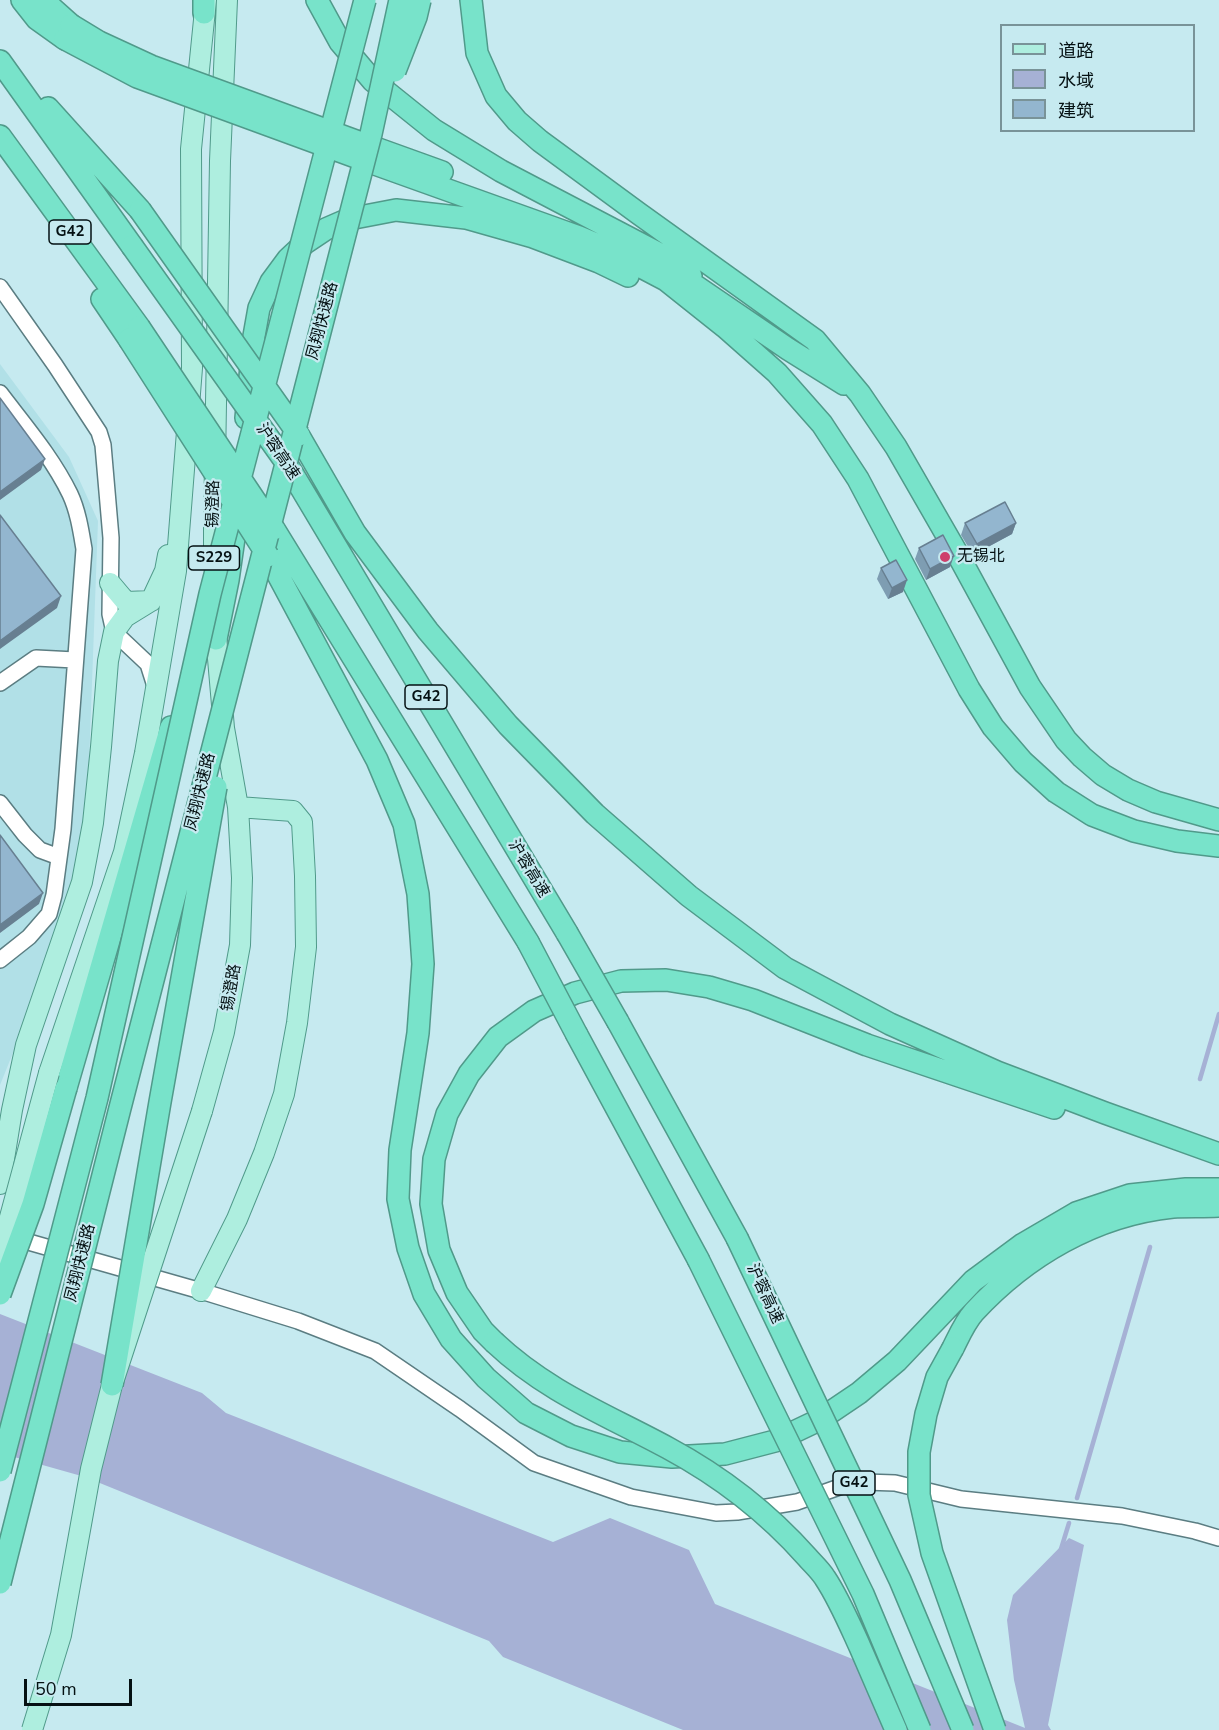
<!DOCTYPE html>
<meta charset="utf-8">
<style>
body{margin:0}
#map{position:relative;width:1219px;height:1730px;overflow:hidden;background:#c6eaf0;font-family:"Nunito Sans","Noto Sans SC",sans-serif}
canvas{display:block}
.legend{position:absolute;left:1000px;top:24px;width:195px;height:108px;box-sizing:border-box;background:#c6eaf0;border:2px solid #799398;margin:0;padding:8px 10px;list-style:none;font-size:18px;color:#051113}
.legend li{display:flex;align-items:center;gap:12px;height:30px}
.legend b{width:30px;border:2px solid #799398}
.scale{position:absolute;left:24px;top:1679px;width:108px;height:27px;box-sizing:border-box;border:3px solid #051113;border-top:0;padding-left:8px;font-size:18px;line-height:21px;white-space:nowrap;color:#051113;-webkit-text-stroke:4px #c6eaf0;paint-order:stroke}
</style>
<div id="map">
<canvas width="1219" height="1730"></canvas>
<ul class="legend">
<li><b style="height:8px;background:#aeeedf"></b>道路</li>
<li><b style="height:16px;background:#a6b1d5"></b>水域</li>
<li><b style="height:16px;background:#93b6cf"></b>建筑</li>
</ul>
<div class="scale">50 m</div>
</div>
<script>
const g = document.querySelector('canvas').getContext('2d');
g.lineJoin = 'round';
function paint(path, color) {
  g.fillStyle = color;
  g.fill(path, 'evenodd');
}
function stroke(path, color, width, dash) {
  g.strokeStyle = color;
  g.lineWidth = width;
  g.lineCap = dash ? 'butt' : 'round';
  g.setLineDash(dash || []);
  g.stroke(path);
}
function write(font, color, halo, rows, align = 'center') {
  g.font = font + ' "Nunito Sans","Noto Sans SC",sans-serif';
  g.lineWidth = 4.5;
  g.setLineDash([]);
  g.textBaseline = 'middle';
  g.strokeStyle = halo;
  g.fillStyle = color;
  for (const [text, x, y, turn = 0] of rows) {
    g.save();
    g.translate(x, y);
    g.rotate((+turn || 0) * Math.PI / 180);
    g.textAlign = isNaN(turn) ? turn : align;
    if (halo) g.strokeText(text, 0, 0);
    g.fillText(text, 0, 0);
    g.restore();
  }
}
paint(new Path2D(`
 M0,364L69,457L98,521L87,817L74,895L53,954L0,1085Z`), '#b1e0e7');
paint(new Path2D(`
 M0,1314L202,1393L226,1413L553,1542L610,1518L689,1550L715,1604L1025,1728L1014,1680L1007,1620L1013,1595L1069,1538L1084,1545L1048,1725L1051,1730H683L503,1657L489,1641L85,1477L0,1453Z`), '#a6b1d5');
stroke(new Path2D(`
 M1200,1079L1219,1014
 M1077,1498L1150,1247
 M1061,1549L1069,1523`), '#a6b1d5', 4.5);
const minor = new Path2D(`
 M0,287L55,365L99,432L103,445L111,538L110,614L114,632L148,664L155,686
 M0,393C25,426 52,457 70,494C78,511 81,531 84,549L63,829L54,895L49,914L29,937L0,960
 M0,683L36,658L75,660
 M0,803L25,835L40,850L59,857
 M11,1237L201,1291L298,1321L375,1351L460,1409L534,1463L631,1497L716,1513L737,1512L797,1502L845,1485L865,1482L895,1483L961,1499L1122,1516L1195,1531L1219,1538`);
const major = new Path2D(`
 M214,562V524L220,161L227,0
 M110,583L126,602L151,601L165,571L168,555
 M49,1073L124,852L145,753L176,571L192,368L191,149L206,0
 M202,1111L224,1032L240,945L242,878L238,807L224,728L215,624
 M0,1184L12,1110L26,1045L82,882L93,823L101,747L108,661L114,632L125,617L151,601
 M201,1291L237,1219L264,1153L284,1094L297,1023L306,947L305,876L302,822L293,811L238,807`);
const highway = new Path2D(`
 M22,0L37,19L65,39
 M43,0L71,25
 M204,0V13
 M317,0L340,42L373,81L434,130L501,171L675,262L691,276
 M471,0L477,53L496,96L517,121L540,141L638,213L815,340L860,394L896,447L957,553L1030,687L1066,740L1082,757L1103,775L1128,790L1156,802L1219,820
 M0,61L132,246
 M48,108L140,210
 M0,136L139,327
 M367,145L442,172
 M361,159L579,237L605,248L666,280L725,327L777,373L822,424L858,479L969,689L993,727L1023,762L1056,792L1092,815L1134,831L1177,841L1219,846
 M675,272L788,349L844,384
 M102,299L129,339
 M246,418L254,336L259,308L271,282L288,259L305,243L326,229L349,219L396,210L466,218L533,237L599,262L628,276
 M299,436L355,533L428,631L508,725L595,814L689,896L785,968L890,1024L997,1072L1105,1113L1219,1154
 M285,461L567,933
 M274,529L528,942
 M268,556L377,760L404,824L418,894L423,964L418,1033L400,1150L398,1199L408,1248L424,1294L451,1339L486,1378L526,1413L571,1436L620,1452L672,1457L725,1454L775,1441L819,1420L859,1393L897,1361L973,1281L1023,1244L1076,1213L1130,1195L1186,1189H1219
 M216,639L228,580L236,524
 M618,1022L737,1238
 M577,1035L698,1259
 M66,1088L171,727
 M494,1342L483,1331L457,1293L439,1250L431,1204L434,1159L447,1114L469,1074L498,1037L534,1011L575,993L621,981L666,980L709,987L753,1000L867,1045L1054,1108
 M953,1348C959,1336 965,1322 974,1312C1026,1256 1095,1215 1173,1207C1188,1206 1204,1207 1219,1206`);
stroke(minor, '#5b7d82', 18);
stroke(major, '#509a8a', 22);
stroke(highway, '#509a8a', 24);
stroke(minor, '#fff', 15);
stroke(major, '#aeeedf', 20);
stroke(highway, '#78e3ca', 21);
const majorBridge = new Path2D(`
 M0,1254L49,1073
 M32,1730L61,1635L91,1469L112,1385L202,1111`);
const highwayBridge = new Path2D(`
 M71,25L99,42L151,66L367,145
 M65,39L137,77L361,159
 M395,71L416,17L420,0
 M140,210L299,435
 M132,246L285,461
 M139,327L274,529
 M129,339L268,556
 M567,933L618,1022
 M528,942L577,1035
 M737,1238L900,1580L963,1730
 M698,1259L863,1594L920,1730
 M0,1294L33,1204L66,1088
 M494,1342C547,1392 605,1414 668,1448C720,1476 768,1513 807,1557C813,1564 820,1570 825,1578C839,1599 849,1623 860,1647C872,1675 884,1702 896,1730
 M953,1348L937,1377L926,1414L919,1452V1495L932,1553L995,1730
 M112,1385L160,1102L216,787
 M0,1471L97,1098L210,594L365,0
 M0,1583L120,1108L371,134L400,0`);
stroke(majorBridge, '#509a8a', 22, []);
stroke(highwayBridge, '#509a8a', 24, []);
stroke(majorBridge, '#aeeedf', 20);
stroke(highwayBridge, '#78e3ca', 21);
paint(new Path2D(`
 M965,523H1016L1012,534L973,555L961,535Z
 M919,548L950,567L926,580L915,559Z
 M881,568L903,592L888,599L877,579Z`), '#7e9db2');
paint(new Path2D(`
 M45,459L41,470L0,500V492Z
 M1016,523L1012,534L973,555L977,544Z
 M954,556L950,567L926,580L930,569Z
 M907,580L903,592L888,599L892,588Z
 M61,596L57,608L0,649V641Z
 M43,893L39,904L0,933V925Z`), '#677f91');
const building = new Path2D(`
 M0,398L45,459L0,492Z
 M1005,502L1016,523L977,544L965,523Z
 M0,515L61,596L0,641Z
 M943,535L954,556L930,569L919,548Z
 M896,560L907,580L892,588L881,568Z
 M0,835L43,893L0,925Z`);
paint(building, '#93b6cf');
stroke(building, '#677f91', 1.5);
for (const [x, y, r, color] of [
 [945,557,6,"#ce406b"]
]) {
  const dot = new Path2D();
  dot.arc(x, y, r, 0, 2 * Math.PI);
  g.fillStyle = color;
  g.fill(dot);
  stroke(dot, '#c6eaf0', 2);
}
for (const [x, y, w] of [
 [70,232,42],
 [214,558,51],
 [426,697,42],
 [854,1483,42]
]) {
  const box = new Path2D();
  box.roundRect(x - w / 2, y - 12, w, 24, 4.5);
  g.fillStyle = '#c6eaf0';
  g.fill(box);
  stroke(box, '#051113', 1.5);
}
write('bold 15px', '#051113', null, [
 ["G42",70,232],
 ["S229",214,558],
 ["G42",426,697],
 ["G42",854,1483]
]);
write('16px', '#051113', '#c6eaf0', [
 ["凤翔快速路",323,321,-75],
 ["沪蓉高速",277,452,56],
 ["锡澄路",214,504,-89],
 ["凤翔快速路",201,792,-76],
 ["沪蓉高速",528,869,59],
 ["锡澄路",232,988,-80],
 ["凤翔快速路",81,1263,-76],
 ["沪蓉高速",764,1294,65]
]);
write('16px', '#051113', '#c6eaf0', [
 ["无锡北",957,557]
], 'left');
</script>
